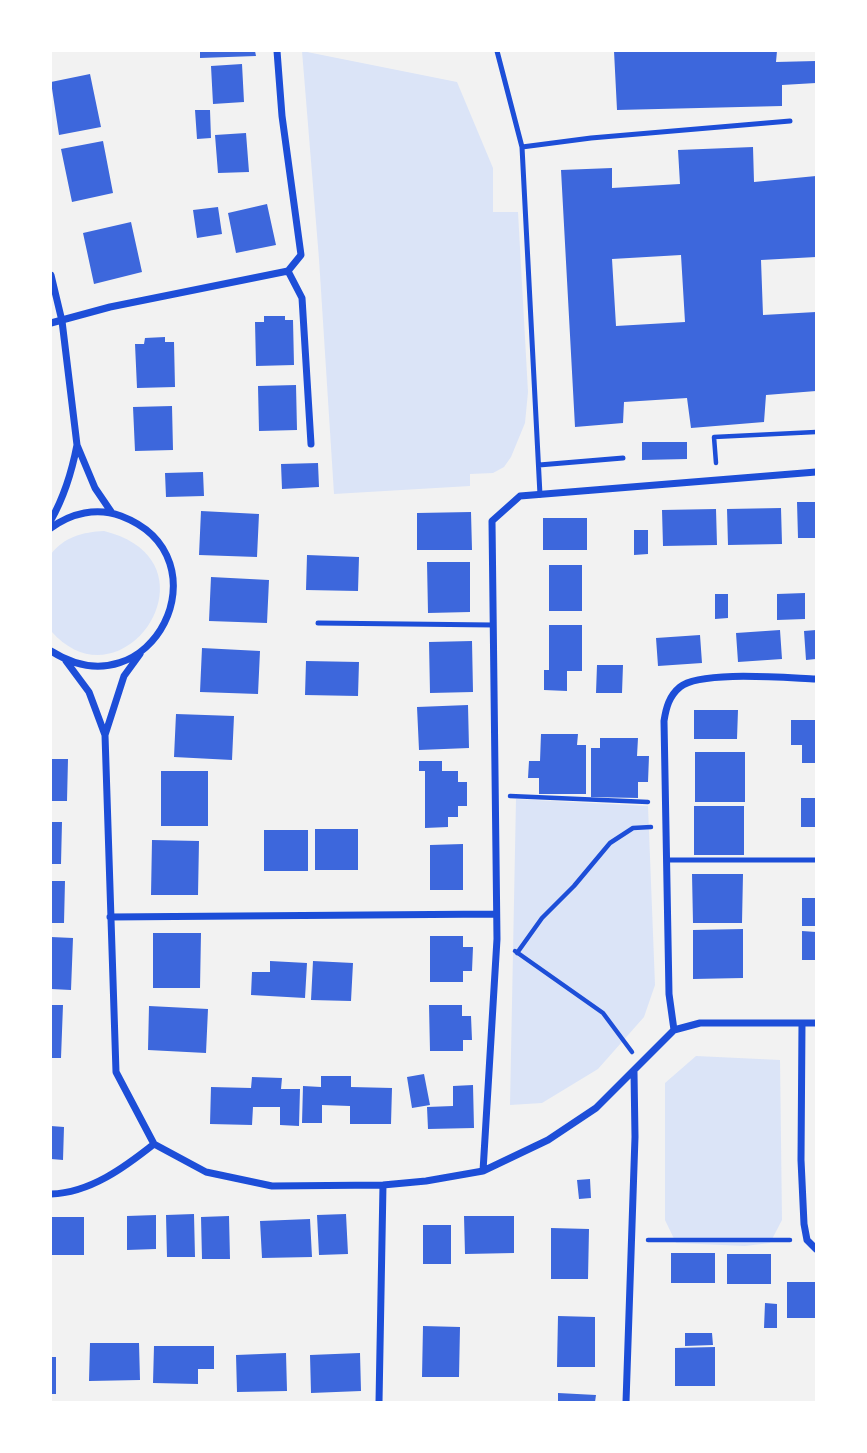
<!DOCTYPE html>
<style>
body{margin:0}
#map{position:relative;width:867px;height:1453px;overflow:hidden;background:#f2f2f2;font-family:"DejaVu Sans",sans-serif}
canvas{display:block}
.frame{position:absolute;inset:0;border:52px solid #fff;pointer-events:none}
</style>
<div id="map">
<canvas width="867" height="1453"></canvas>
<div class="frame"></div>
</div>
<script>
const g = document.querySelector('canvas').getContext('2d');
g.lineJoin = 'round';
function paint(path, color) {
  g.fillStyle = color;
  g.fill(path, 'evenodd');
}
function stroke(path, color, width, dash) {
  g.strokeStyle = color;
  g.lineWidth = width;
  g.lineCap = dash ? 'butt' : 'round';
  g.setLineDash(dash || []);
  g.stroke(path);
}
paint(new Path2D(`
 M302,51L457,82L493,168V212H518L528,392L525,423L511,457L504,467L493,473L470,474V486L334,494L319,259Z
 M104,531C225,561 123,713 51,631V554C64,537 83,532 104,531Z
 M516,799L648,806L655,985L644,1017L598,1069L542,1103L510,1105Z
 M696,1056L780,1060L782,1220L770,1243L745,1246L676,1243L665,1220V1083Z`), '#dbe4f7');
paint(new Path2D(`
 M200,51H255L256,56L200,58Z
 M614,51H777L776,62L816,61V83L782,85V106L617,110Z
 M242,64L244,102L213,104L211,66Z
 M90,74L101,127L59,135L51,82Z
 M195,110H210L211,138L197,139Z
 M246,133L249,172L218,173L215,135Z
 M103,141L113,193L72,202L61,149Z
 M753,147L754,182L816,176V257L761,260L763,315L816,312V391L766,395L764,422L691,428L687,398L624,402L623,423L575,427L561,170L612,168V188L680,184L678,150ZM681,255L685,322L616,326L612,259Z
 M267,204L276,245L236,253L228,213Z
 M218,207L222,234L197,238L193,210Z
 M131,222L142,272L94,284L83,233Z
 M264,316H285V320H293L294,365L256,366L255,322H264Z
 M165,337V342H174L175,387L137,388L135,344H144L145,338Z
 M296,385L297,430L259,431L258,386Z
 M172,406L173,450L135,451L133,407Z
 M642,442H687V459L642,460Z
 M318,463L319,487L282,489L281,464Z
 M203,472L204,496L166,497L165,473Z
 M797,502H816V538H798Z
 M781,508L782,544L728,545L727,509Z
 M716,509L717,545L663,546L662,510Z
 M201,511L259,514L257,557L199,555Z
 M471,512L472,550H417V513Z
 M543,518H587V550H543Z
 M634,530H648V554L634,555Z
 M307,555L359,557L358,591L306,590Z
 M427,562H470V612L428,613Z
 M549,565H582V611H549Z
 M211,577L269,580L267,623L209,621Z
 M805,593V619L777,620V594Z
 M715,594H728V618L715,619Z
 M549,625H582V671H567V691L544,690V670H549Z
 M780,630L782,659L738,662L736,633Z
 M816,630V659L806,660L804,631Z
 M700,635L702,663L658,666L656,638Z
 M472,641L473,692L430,693L429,642Z
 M202,648L260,651L258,694L200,692Z
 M306,661L359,662L358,696L305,695Z
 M597,665H623L622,693H596Z
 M468,705L469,748L419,750L417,707Z
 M694,710H738L737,739H694Z
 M176,714L234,716L232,760L174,757Z
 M791,720H816V763H802V745H791Z
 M541,734H578L577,745H586V794H539V778H528L529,761H540Z
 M600,738H638L637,756H649L648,782H638V798L591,797V748H600Z
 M695,752H745V802H695Z
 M51,759H68L67,801H51Z
 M419,761H442V771H458V782H467V806H458V817H448V827L425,828V771H419Z
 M161,771H208V826H161Z
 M801,798H816V827H801Z
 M694,806H744V855H694Z
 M51,822H62L61,864H51Z
 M315,829H358V870H315Z
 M264,830H308V871H264Z
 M152,840L199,841L198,895H151Z
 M463,844V890H430V845Z
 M692,874H743L742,923H693Z
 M51,881H65L64,923H51Z
 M802,898H816V926H802Z
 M743,929V978L693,979V930Z
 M802,931L816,932V960H802Z
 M153,933H201L200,988H153Z
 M430,936H463V947H473L472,971H463V982H430Z
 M51,937L73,938L71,990L51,989Z
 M270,961L307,963L305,998L251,995L252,972H270Z
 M313,961L353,963L351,1001L311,1000Z
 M51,1005H63L61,1058H51Z
 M429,1005H462V1016H471L472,1040H463V1051H430Z
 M149,1006L208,1009L206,1053L148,1050Z
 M424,1074L430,1105L412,1108L407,1077Z
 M321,1076H351V1087L392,1088L391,1124H350V1106L322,1105V1123H302L303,1086L321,1087Z
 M252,1077L282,1078L281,1089H300L299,1126L280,1125V1107H253L252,1125L210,1124L211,1087L251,1088Z
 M473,1085L474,1128L428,1129L427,1107L453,1106V1086Z
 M51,1126L64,1127L63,1160L51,1159Z
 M590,1179L591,1198L579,1199L577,1180Z
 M194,1214L195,1257H167L166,1215Z
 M346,1214L348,1254L319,1255L317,1215Z
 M156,1215V1249L127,1250V1216Z
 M229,1216L230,1259H202L201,1217Z
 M464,1216H514V1253L465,1254Z
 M51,1217H84V1255H51Z
 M310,1219L312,1257L262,1258L260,1221Z
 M423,1225H451V1264H423Z
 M551,1228L589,1229L588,1279H551Z
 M671,1253H715V1283H671Z
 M727,1254H771V1284H727Z
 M787,1282H816V1318H787Z
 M765,1303L777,1304V1328H764Z
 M558,1316L595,1317V1367H557Z
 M423,1326L460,1327L459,1377H422Z
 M685,1333H712L713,1345L685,1346Z
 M90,1343H139L140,1380L89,1381Z
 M154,1346H214V1369H198V1384L153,1383Z
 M715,1347V1386H675V1348Z
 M286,1353L287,1391L237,1392L236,1355Z
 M360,1353L361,1391L311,1393L310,1355Z
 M51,1357H56V1394H51Z
 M558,1393L596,1395L595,1402H558Z`), '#3d67dc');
stroke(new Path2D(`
 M716,463L714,437L816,432
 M510,796L648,802
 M515,951L603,1013L632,1052
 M517,953L542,918L574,886L610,843L633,828L651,827
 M648,1240H790`), '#1d4ed8', 4.5);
stroke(new Path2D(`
 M497,51L522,147L540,495
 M522,147L591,138L790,121
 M539,465L623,458
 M318,623L493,625
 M667,860H816`), '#1d4ed8', 5);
stroke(new Path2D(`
 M288,271L302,298L311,444
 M51,275L62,321L77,445
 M51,323L110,307L288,271L301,255L282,116L277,51
 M51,520C64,497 72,471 77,445L95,488L112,513
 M51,528C71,513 97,507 121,516C229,557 152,715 51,651
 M66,661L89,692L105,735L124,676L140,654
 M105,735L116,1072L154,1144L206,1172L272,1186L383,1185L426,1181L483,1171L548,1140L596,1108L674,1030L700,1023H816
 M110,917L496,914
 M802,1023L801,1160L804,1224L807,1240L816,1249
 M674,1030L669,994L664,721C666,708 669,696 680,687C700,670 788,678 816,679
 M483,1171L497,939L492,521L520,496L816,472
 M51,1194C90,1193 125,1167 154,1144
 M379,1402L383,1185
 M626,1402L635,1137L634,1072`), '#1d4ed8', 7);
</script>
